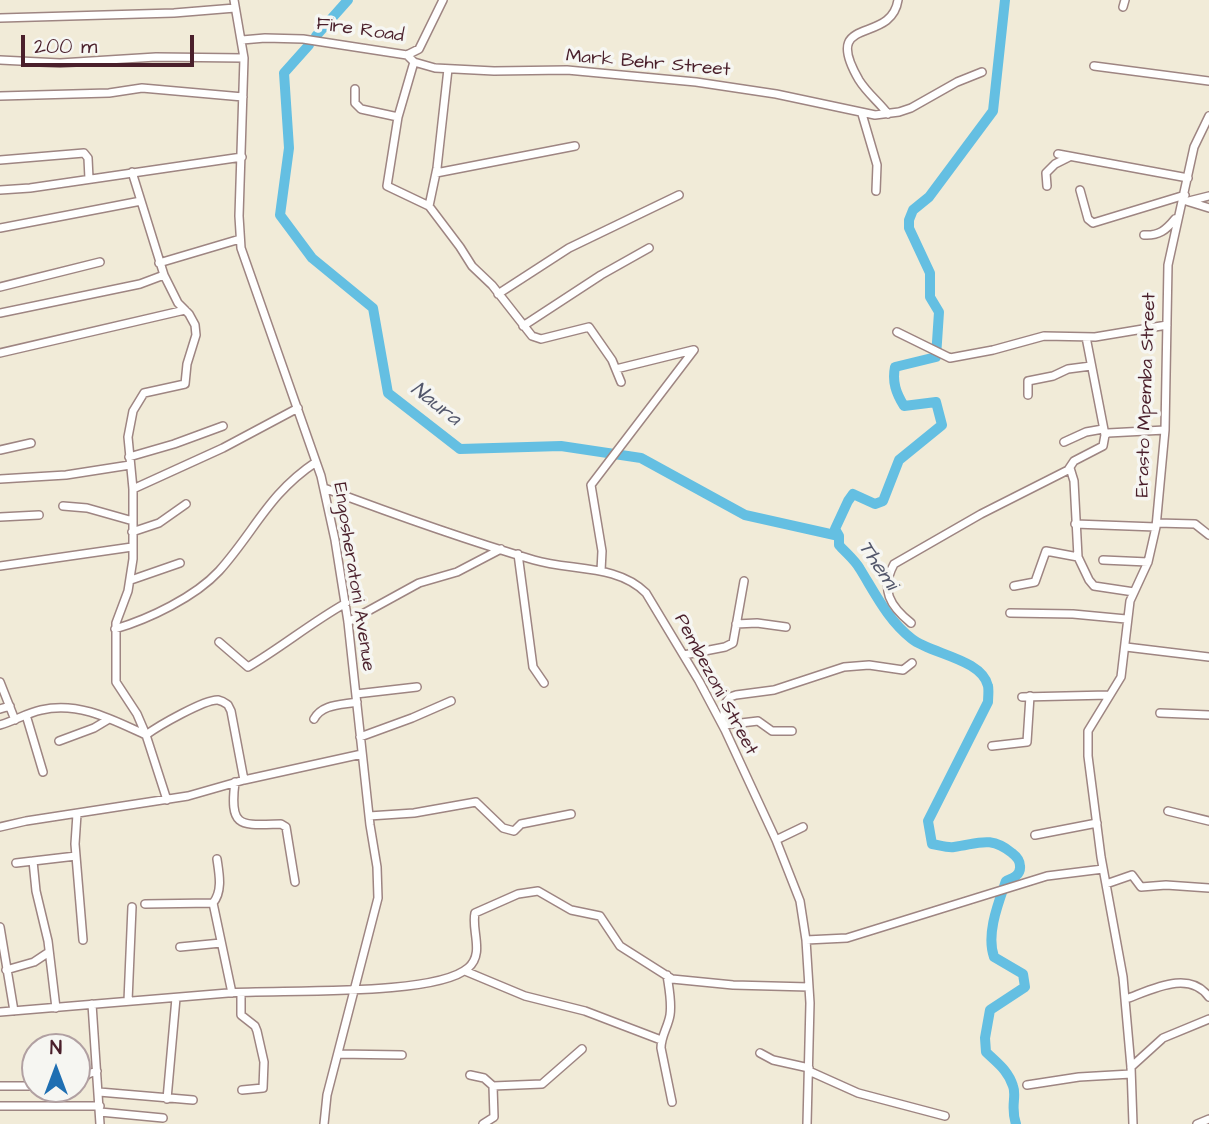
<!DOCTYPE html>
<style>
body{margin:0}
#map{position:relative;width:1209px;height:1124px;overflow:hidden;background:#f1ebd8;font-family:"Architects Daughter",sans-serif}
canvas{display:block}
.north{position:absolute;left:21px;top:1033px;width:70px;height:70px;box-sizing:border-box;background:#f6f6f2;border:2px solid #b1a0a2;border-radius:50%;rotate:0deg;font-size:19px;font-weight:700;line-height:28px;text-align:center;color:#4a1f2b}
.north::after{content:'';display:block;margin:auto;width:24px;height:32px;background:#1f6fb2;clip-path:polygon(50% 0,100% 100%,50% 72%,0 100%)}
.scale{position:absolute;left:21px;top:35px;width:173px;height:32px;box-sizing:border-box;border:4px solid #4a1f2b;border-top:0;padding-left:9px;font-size:21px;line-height:24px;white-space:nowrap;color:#4a1f2b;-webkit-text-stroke:5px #f6f6f2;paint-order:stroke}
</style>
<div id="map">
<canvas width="1209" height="1124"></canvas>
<div class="north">N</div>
<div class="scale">200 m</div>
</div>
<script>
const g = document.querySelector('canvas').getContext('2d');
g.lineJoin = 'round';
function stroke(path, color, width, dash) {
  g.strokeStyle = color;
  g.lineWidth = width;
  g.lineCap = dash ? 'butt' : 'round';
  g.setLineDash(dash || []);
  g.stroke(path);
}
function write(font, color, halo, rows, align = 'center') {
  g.font = font + ' "Architects Daughter",sans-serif';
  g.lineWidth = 7;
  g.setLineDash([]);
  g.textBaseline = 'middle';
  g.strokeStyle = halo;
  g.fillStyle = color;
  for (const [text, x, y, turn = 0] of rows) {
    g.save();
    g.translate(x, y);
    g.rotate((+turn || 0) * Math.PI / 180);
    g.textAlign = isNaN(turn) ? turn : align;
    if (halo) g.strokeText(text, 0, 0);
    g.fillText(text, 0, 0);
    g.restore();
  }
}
stroke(new Path2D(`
 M1005,0L993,111L929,197L913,210L909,220V228L930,273V297L939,312L936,357L895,367C892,382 896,393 904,406L936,402L942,425L899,460L883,501L875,504L853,494L848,501L835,529L839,536V545C846,553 855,560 860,569C876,595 888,620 912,639C931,654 982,659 988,686C989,690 988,698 988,702L928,821L932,844C939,845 947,848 954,847C978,844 990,835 1012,853C1016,856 1020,860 1020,866C1021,875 1013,878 1006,881C998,904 986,934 994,957L1023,974L1025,987L990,1010L985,1038L986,1052C997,1063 1008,1070 1013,1086C1017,1096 1010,1107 1016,1124
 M316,36L348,0
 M309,45L284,73L289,148L280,215L312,258L373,308L388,393L460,449L561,446L641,458L745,515L839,536`), '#64bfe2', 10);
const minor = new Path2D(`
 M234,0L244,58L239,216L241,248L321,476L335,540L348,622L370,825L377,867L378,898L327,1095L324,1124
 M1123,7L1125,0
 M0,18L174,13L235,8
 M242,40L265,38L303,39L407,55L419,49L443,0
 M407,55L414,62L435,68L494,71L567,70L696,82L776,94L875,115L899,112L911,108L957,82L982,72
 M0,60L60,63L156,57L244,58
 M414,62L398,117L387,186L429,206L460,247L472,266L492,285L532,336L541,339L589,327L612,360L621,382
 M1094,66L1209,81
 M355,89V103L361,109L398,117
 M0,96L109,93L142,88L243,97
 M862,114L877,165L876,191
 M888,114C879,102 867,93 859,80C820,13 891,46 898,0
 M1058,154L1188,178
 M0,160L84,153L88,158L89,179
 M132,172L164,275L178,303L189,314L195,325L196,335L187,364L185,384L144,393L133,411L128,437L133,489V559L128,591L116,623V682L137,714L146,735L167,800
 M436,173L575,146
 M1047,186L1046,173L1055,164L1069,157
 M0,190L30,188L242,157
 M1080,190L1088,219L1093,223L1185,195
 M1183,200L1209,208
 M1189,201L1209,196
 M429,206L437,168L448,69
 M0,228L141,201
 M1144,235C1159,236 1166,230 1175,219
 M159,263L240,239
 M0,287L100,262
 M498,294L569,248L679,195
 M0,313L140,284L164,275
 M523,326L601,275L649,248
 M897,332L950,358L993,350L1044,336L1095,337L1167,325
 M1086,337L1105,435
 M0,353L185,310
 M616,369L693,350
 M1028,395V381L1053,376L1068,369L1091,366
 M1064,442L1086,432L1103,429
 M0,450L31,443
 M129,457L174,444L223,426
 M1070,468L1074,481L1078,557L1089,580L1094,586L1134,592
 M0,479L66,475L130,465
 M324,488C393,514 463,539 534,560C571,571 617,564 646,593L699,681L725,730L776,840L800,901L806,940L810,1003L807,1124
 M133,489L223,448L298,408
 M63,506L87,508L133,521
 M0,517L39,515
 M1157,523L1195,524L1209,535
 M1075,524L1156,527
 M132,532L159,523L186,504
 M518,554L533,667L544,683
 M1103,560L1148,562
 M0,566L132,547
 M601,571L602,551L591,485L694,350
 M131,580L180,563
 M1014,586L1035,582L1046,551L1078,557
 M1010,613L1073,614L1126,619
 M348,622L419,583L457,572L501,549
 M911,623C890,606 880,590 894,564L981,514L1068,470L1074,461L1103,446L1105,435L1108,433L1165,430
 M736,624L757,623L786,627
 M115,629C149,619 195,597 219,571C255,531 268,494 316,462
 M219,642L248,667C282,647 312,622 346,603
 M1126,647L1209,657
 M684,655L725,647L733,643L744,581
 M0,682L15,720
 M356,694L417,687
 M1022,697L1109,695
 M0,709L10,706
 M1160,713L1209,715
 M26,715L43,772
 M314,719C322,704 341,705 357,702
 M724,722V705L730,697L736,695L774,690L844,667L869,665L903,670L912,663
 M0,725C14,721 27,713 41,710C79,701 113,720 146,735C158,726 205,699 218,700C223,701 224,702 228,705L231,711L244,780
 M724,725L758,721L772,731H792
 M360,737L412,718L451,701
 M59,741L94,728L109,719
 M992,746L1027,742L1030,696
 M235,782C229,829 241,825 281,824L286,827L295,882
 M1168,811L1209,821
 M77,814L75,844L83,940
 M369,816L414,813L476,802L503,828L514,831L521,824L571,814
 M0,827L26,821L188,796L244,780L362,754
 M1035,835L1097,823
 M776,840L803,827
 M33,861L36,891L48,941L56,1008
 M16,863L76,856
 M1106,884L1132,875L1141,887L1166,885L1209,888
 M213,903L232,993
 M145,904L213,903C223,891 219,873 217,859
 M0,927L14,1011
 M806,940L847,938L1047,876L1103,869
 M180,947L221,943
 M6,970L34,962L49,952
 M465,971L525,996L585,1011L661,1040
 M667,975C669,989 672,1002 670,1015C668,1027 661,1036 661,1048L672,1102
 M241,993V1015L255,1026L257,1031L264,1062L263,1088L242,1090
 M1126,999C1151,990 1189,969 1209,997
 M128,1001L132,907
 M92,1004L100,1124
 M0,1012C76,1006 152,999 228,993C278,989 435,997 468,968C485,954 471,930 475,913L518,894L538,891L571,910L600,916L620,946L672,979L733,985L809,987
 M760,1053L773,1060L809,1068
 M338,1054L402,1055
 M1131,1067L1163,1038L1209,1019
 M809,1071L858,1093L945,1116
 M470,1075L484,1078L493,1086L542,1084L582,1049
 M77,1084L88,1074L97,1071
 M1027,1085L1079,1077L1131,1074
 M0,1086H35
 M99,1092L193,1100
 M167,1099L176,998
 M0,1106H100
 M100,1112L163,1118
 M483,1124L494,1117L493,1086
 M1133,1124L1131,1067L1123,977L1101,857L1088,756V731L1121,677L1130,601L1148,562L1156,527L1165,430L1168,265L1194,147L1209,116
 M1197,1124L1209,1119`);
stroke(minor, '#9e8582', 10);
stroke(minor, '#fff', 7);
write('19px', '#4a1f2b', '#f6f6f2', [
 ["Fire Road",360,31,8],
 ["Mark Behr Street",648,64,5],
 ["Erasto Mpemba Street",1147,395,-88],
 ["Engosheratoni Avenue",353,577,81],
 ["Pembezoni Street",715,685,62]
]);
write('italic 21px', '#53576b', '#f6f6f2', [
 ["Naura",435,405,38],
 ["Themi",877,566,56]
]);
</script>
